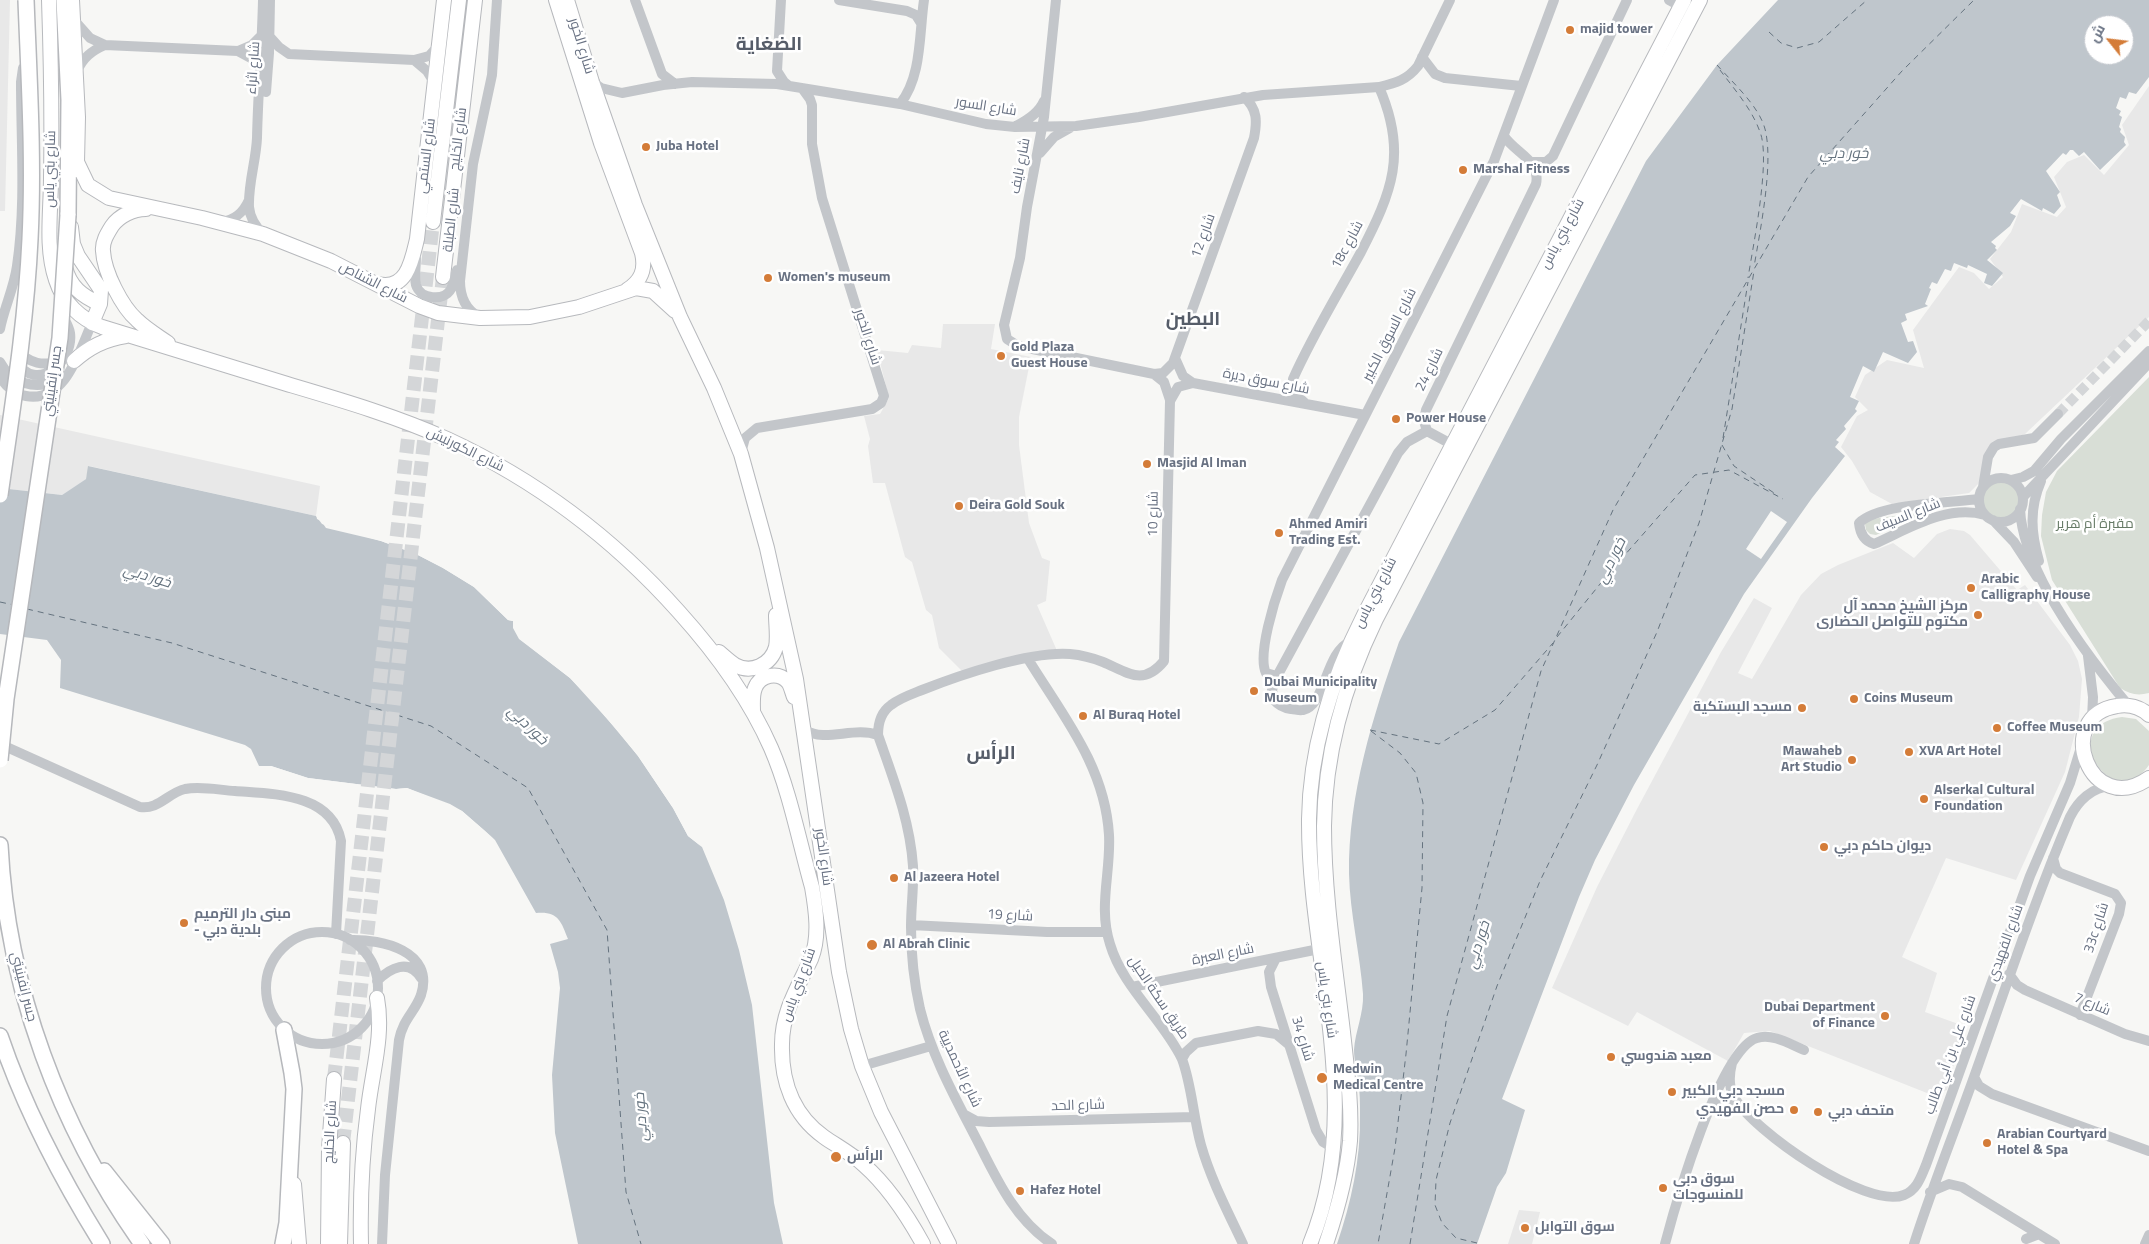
<!DOCTYPE html>
<meta charset="utf-8">
<style>
body{margin:0}
#map{position:relative;width:2149px;height:1244px;overflow:hidden;background:#f7f7f5;font-family:"Titillium Web",Cairo,sans-serif}
canvas{display:block}
.north{position:absolute;left:2084px;top:15px;width:50px;height:50px;box-sizing:border-box;background:#fff;border:1px solid #c3c7cd;border-radius:50%;rotate:299deg;font-size:14px;font-weight:700;line-height:20px;text-align:center;color:#697283}
.north::after{content:'';display:block;margin:auto;width:18px;height:22px;background:#d47c38;clip-path:polygon(50% 0,100% 100%,50% 72%,0 100%)}
</style>
<div id="map">
<canvas width="2149" height="1244"></canvas>
<div class="north">ش</div>
</div>
<script>
const g = document.querySelector('canvas').getContext('2d');
g.lineJoin = 'round';
function paint(path, color) {
  g.fillStyle = color;
  g.fill(path, 'evenodd');
}
function stroke(path, color, width, dash) {
  g.strokeStyle = color;
  g.lineWidth = width;
  g.lineCap = dash ? 'butt' : 'round';
  g.setLineDash(dash || []);
  g.stroke(path);
}
function write(font, color, halo, rows, align = 'center') {
  g.font = font + ' "Titillium Web",Cairo,sans-serif';
  g.lineWidth = 5;
  g.setLineDash([]);
  g.textBaseline = 'middle';
  g.strokeStyle = halo;
  g.fillStyle = color;
  for (const [text, x, y, turn = 0] of rows) {
    g.save();
    g.translate(x, y);
    g.rotate((+turn || 0) * Math.PI / 180);
    g.textAlign = isNaN(turn) ? turn : align;
    if (halo) g.strokeText(text, 0, 0);
    g.fillText(text, 0, 0);
    g.restore();
  }
}
paint(new Path2D(`
 M0,0H10L5,211H0Z
 M2149,86V317L2025,434L1989,447L1979,483L1969,493L1892,504L1870,492L1852,461L1841,447L1857,416L1868,410L1855,397L1865,375L1887,360L1924,368L1913,330L1959,267L1974,273L1989,289L2003,277L1990,259L2011,232L2022,204L2057,217L2066,207L2054,177L2067,162L2084,155L2104,175L2129,145L2122,125Z
 M943,324H995L991,349L1031,357L1019,417V445L1029,523L1042,558L1050,561L1046,601L1037,605L1058,653L965,674L939,648L932,615L926,610L912,562L905,557L885,483H873L868,446L870,439L864,416L880,414L889,398L877,350L908,353L912,345L941,348Z
 M0,415L320,486L316,516L89,466L86,479L62,495L0,488Z
 M1950,529L1964,531L1970,535L2017,590L2025,585L2070,645L2078,661L2082,679L2079,717L2065,772L2016,880L1946,858L1902,957L1937,973L1925,1012L1964,1026L1947,1090L1932,1095L1770,1031L1744,1033L1728,1061L1637,1012L1628,1026L1552,988L1597,887L1637,809L1721,652L1754,598L1772,608L1738,673L1752,679L1801,595L1821,574L1838,565L1893,543L1914,558L1937,534Z
 M1519,1210L1540,1212L1532,1244H1508Z`), '#e8e8e8');
paint(new Path2D(`
 M2149,377V693C2137,696 2130,694 2120,688L2052,580L2041,536L2042,515L2046,492L2057,471Z
 M1983 500a18 18 0 1 1 36 0a18 18 0 1 1-36 0Z
 M1931,511L1876,535L1870,534L1866,530L1865,524L1872,519Z
 M2122,717L2136,719L2149,731V765C2113,817 2054,726 2122,717Z`), '#d8ded6');
paint(new Path2D(`
 M1778,0H2149V77L2136,94L2129,92L2126,99L2120,97L2116,108L2121,111L2119,115L2122,117L2119,127L2121,129L2120,132L2125,137L2124,142L2126,145L2100,170L2084,152L2079,156L2073,150H2070L2066,155L2063,153L2046,171L2060,192L2057,195L2061,206L2054,214L2043,208L2042,211L2021,199L2010,213L2016,216L2010,226L1991,242L1996,246L1995,248L1997,250L1987,260L2003,273L1992,286L1984,283L1987,274L1968,265L1967,268L1954,263L1951,271L1945,269L1937,284L1932,282L1929,288L1931,289L1925,304L1928,306L1905,314L1907,320L1901,323L1908,342L1913,341L1917,352L1908,363L1883,352L1874,372L1863,366L1850,397L1859,401L1855,409L1857,411L1844,426L1846,429L1836,440L1839,442L1835,447L1845,456L1812,498L1744,594L1634,785L1595,860L1579,897L1502,1099L1525,1110L1506,1173L1497,1187L1477,1244H1337C1351,1203 1361,1159 1360,1114C1360,1103 1360,1092 1358,1080C1357,1071 1354,1060 1354,1050C1355,1032 1364,1013 1363,994C1360,954 1350,914 1349,874C1348,795 1373,716 1399,642L1646,161L1717,65ZM2094,25H2124V55H2094Z
 M88,466L316,516L322,524L381,541L416,554L443,568L474,587L508,620L513,621L520,639L570,678L619,732L638,756L673,808L688,836L702,847L724,900L739,950L752,1005L774,1203L783,1244H578L555,1133L552,1075L560,988L558,972L550,944L568,939C561,921 558,911 536,913L495,840L484,830L462,811L450,804L407,788L396,789L308,778L271,766H259L251,749L245,745L60,688L61,660L47,640L0,634V488L62,495L86,479Z`), '#bfc6cc');
paint(new Path2D(`
 M1771,511L1787,522L1761,559L1746,549Z
 M316,514L327,525L381,538L417,552L445,566L476,585L509,618L515,619L516,627L521,637L571,676L591,696L640,755L675,807L690,835L702,847L688,836L673,808L638,756L589,697L570,678L519,639L513,628V621L508,620L474,587L443,568L416,554L381,541L326,528L321,521L317,519Z
 M259,766H271L308,778L396,789L407,788L462,811L495,840L461,813L407,791H396L308,780L270,769L259,768Z`), '#f7f7f5');
stroke(new Path2D(`
 M1769,32L1781,43L1797,48L1819,42L1867,0
 M1717,65C1733,83 1759,106 1765,129C1774,163 1760,231 1754,267
 M1720,70C1734,89 1752,109 1760,132C1771,159 1753,246 1748,278
 M1723,438L1748,282
 M1722,445L1734,466L1777,495
 M0,602L14,605
 M27,609L172,643L431,726L528,788L607,930L626,1192L641,1244
 M1557,637L1609,573L1695,475L1729,470L1783,499
 M1370,730L1439,744L1495,710L1553,643
 M1371,731L1400,753L1416,773L1423,803L1422,888L1406,1054L1395,1148L1378,1244
 M1477,1243L1456,1238L1442,1223L1435,1205L1436,1180L1450,1123L1497,986L1540,881L1597,765L1657,632L1699,523L1732,409L1754,271
 M1410,1244L1447,1016L1541,671L1613,510L1808,177L1902,71L1974,0`), '#65737f', 1, [6, 5]);
stroke(new Path2D(`
 M2058,414L2149,321`), '#d4d6d8', 10, [10, 5]);
stroke(new Path2D(`
 M334,1079L433,222
 M343,1143L443,277`), '#d4d6d8', 14, [14, 7]);
const major = new Path2D(`
 M49,0C51,59 52,119 51,178C51,211 45,248 56,280C63,302 80,319 102,327C163,346 225,365 287,384C341,400 396,416 447,439C536,480 614,539 679,612C715,652 749,698 771,748C790,792 799,841 812,887C816,910 820,937 811,959C798,987 782,1012 782,1044C781,1081 793,1115 824,1137C837,1146 852,1154 864,1165C889,1187 907,1215 923,1244
 M72,0L78,117L77,162L75,170
 M556,0L601,143L642,253C646,270 641,281 627,290
 M567,0L592,82L635,205L680,317L714,388L741,454L767,548L796,679L839,972L851,1029L862,1066L881,1112L949,1244
 M77,162L88,185L109,198L202,218L263,234L331,261L419,306L438,313L480,318L530,317L579,307L636,288L653,291L675,311
 M146,209C133,209 119,216 112,226C107,234 102,242 103,251C104,272 122,307 137,320C146,329 158,336 168,343
 M433,222L459,0
 M71,227L73,244L78,256L101,290L100,304L92,323
 M65,267C70,287 82,296 100,304
 M443,277L475,0
 M378,284C407,291 412,260 417,239L444,0
 M74,361C89,347 105,339 126,336
 M719,652C724,656 729,661 735,665C751,674 771,665 776,647C778,637 776,625 776,615
 M753,711C753,704 752,695 755,688C760,675 778,671 788,682C791,686 792,692 794,697
 M2149,715C2140,707 2128,704 2117,706C2052,716 2090,820 2149,778
 M294,1184L299,1244
 M328,1244L329,1149L334,1079
 M340,1244L343,1143
 M361,1244C360,1199 362,1154 368,1109C372,1072 384,1036 377,998
 M1310,1244C1367,1106 1308,962 1309,819C1310,746 1332,678 1365,613L1684,0
 M1326,1244C1337,1211 1347,1176 1350,1141C1352,1105 1347,1069 1343,1032C1335,964 1324,894 1324,826C1325,752 1344,685 1376,619L1700,0`);
const highway = new Path2D(`
 M64,0L69,100L68,215
 M0,845C7,988 60,1128 142,1244
 M0,1036C25,1110 61,1178 102,1244
 M104,1171L162,1244
 M283,1244L287,1223L294,1089L292,1073L284,1030`);
stroke(major, '#b7b9bd', 16);
stroke(highway, '#b6b8bc', 18);
stroke(new Path2D(`
 M635,0L662,74L675,84
 M781,0L777,71L784,82L789,86
 M839,0L907,11L916,15L921,23
 M1056,0L1044,117L1027,207L1020,258L1004,325L1007,339L1018,346L1154,374L1164,382L1170,400
 M1669,0L1686,9
 M74,20L90,38L105,45L238,51L252,45L263,34
 M270,37L279,47L289,54L414,60L429,56L439,45
 M238,51L251,58L261,69
 M1422,57L1435,74L1445,78L1521,86
 M414,60L427,71L435,84
 M77,71C83,58 91,51 105,45
 M592,82L601,88L622,93L663,85L692,82L777,84L900,104L986,124L1015,127L1076,126L1139,117L1263,95L1379,87C1396,83 1407,80 1418,66L1450,0
 M266,92L269,53L270,0
 M900,104C922,77 919,34 924,0
 M1016,126C1028,120 1039,113 1044,101
 M1040,153L1054,137L1070,128
 M1532,162H1546L1553,156L1627,0
 M221,222C235,220 243,213 249,200
 M263,234C256,227 250,218 249,207C248,184 256,161 257,138C258,92 262,46 263,0
 M416,258C416,266 414,277 416,285C420,299 444,302 451,289C454,283 455,276 457,270
 M479,317C465,309 460,297 460,281L473,164L492,75L497,0
 M0,329C4,308 14,288 17,266C26,205 21,143 21,82L23,68
 M18,350C28,363 45,368 60,359
 M1175,358L1183,376L1193,383L1365,415
 M16,361C36,394 74,362 70,333C69,326 65,321 62,315
 M0,362C11,383 36,391 56,380
 M1154,374L1163,373L1173,363L1254,138C1257,122 1258,109 1244,97
 M0,375C4,386 15,394 26,396C66,403 79,351 92,323
 M1306,404L1295,394L1293,379C1312,336 1338,294 1361,252C1392,192 1408,153 1379,87
 M1427,431L1424,421L1426,410L1536,184C1541,160 1515,153 1504,136
 M1427,431L1453,445
 M741,453L745,438L757,428L872,409L881,403L884,396L822,198L812,144V105L810,99L802,88
 M1979 500a22 22 0 1 1 44 0a22 22 0 1 1-44 0Z
 M2011,480L2023,477L2034,471L2061,439L2149,351
 M1983,487L1988,457L1994,447L1999,444L2034,438L2058,414
 M2023,497L2149,363
 M1979,499C1949,503 1880,503 1859,523C1860,533 1864,541 1874,544C1908,529 1947,504 1985,515
 M2020,509C2023,573 2088,657 2128,705
 M1993,520L2014,542L2037,577
 M2039,561C2031,533 2029,509 2041,481
 M1351,641C1325,652 1326,705 1303,710C1299,711 1295,709 1291,709C1284,708 1279,706 1274,700L1272,690L1275,680L1398,453L1407,442L1427,431
 M2088,656L2093,697L2092,719
 M1028,659C1063,716 1105,766 1109,835C1111,872 1098,907 1110,944C1123,988 1162,1018 1182,1059C1192,1086 1193,1116 1201,1145C1211,1180 1228,1212 1243,1244
 M1277,676L1266,673C1257,655 1275,599 1282,580L1494,161L1554,0
 M805,730C826,743 853,726 878,735
 M0,744L140,807C158,810 168,793 185,789C201,786 219,790 235,791C273,794 332,793 341,841L336,934
 M2053,858L2056,869L2060,873L2115,894L2121,903L2119,914L2080,1015
 M911,925L1047,932H1106
 M266 988a56 56 0 1 1 112 0a56 56 0 1 1-112 0Z
 M350,940C382,939 435,951 421,995C415,1012 403,1019 399,1040L385,1175L382,1244
 M1276,958L1269,972L1271,987L1316,1130L1323,1142L1335,1149
 M2009,974L2017,985L2025,990L2125,1034L2149,1041
 M377,981C390,968 409,958 421,978
 M1132,987L1319,949
 M1182,1059L1186,1052L1196,1043L1258,1031L1276,1034L1288,1044
 M1732,1063C1729,1075 1728,1086 1734,1097C1752,1130 1866,1210 1904,1195C1917,1190 1921,1177 1926,1165L2030,876L2070,783L2082,744
 M862,1066L931,1046
 M1974,1077L1979,1086L1992,1094L2149,1151
 M1709,1108C1720,1100 1729,1099 1740,1106
 M965,1115L976,1121L989,1122L1194,1117
 M1930,1192L1949,1184L1962,1187L2055,1244
 M2026,1239L2039,1234
 M1052,1244C1016,1220 998,1182 979,1144C957,1101 932,1057 920,1009C914,982 911,954 911,927C911,906 914,886 913,866C910,820 893,778 878,735C878,723 881,712 891,705C900,698 912,694 922,690C960,675 1030,651 1070,654C1081,655 1093,658 1103,662C1127,672 1143,687 1164,661L1170,401L1178,387L1193,383
 M1665,1244C1675,1206 1720,1048 1757,1038C1772,1033 1790,1044 1804,1050
 M1914,1244C1932,1188 1954,1133 1974,1077C2005,990 2034,902 2070,817C2078,801 2092,787 2111,786
 M2145,1244L2149,1235`), '#c3c6ca', 10);
stroke(major, '#fff', 14);
stroke(highway, '#fff', 15);
const highwayBridge = new Path2D(`
 M0,495C12,410 26,325 30,239C34,159 29,80 26,0
 M0,760L6,699L60,338L68,215`);
stroke(highwayBridge, '#b6b8bc', 18, []);
stroke(highwayBridge, '#fff', 15);
for (const [x, y, r, color] of [
 [1570,30,5,"#d47c38"],
 [646,147,5,"#d47c38"],
 [1463,170,5,"#d47c38"],
 [768,278,5,"#d47c38"],
 [1001,356,5,"#d47c38"],
 [1396,419,5,"#d47c38"],
 [1147,464,5,"#d47c38"],
 [959,506,5,"#d47c38"],
 [1279,533,5,"#d47c38"],
 [1971,588,5,"#d47c38"],
 [1978,615,5,"#d47c38"],
 [1254,691,5,"#d47c38"],
 [1854,699,5,"#d47c38"],
 [1802,708,5,"#d47c38"],
 [1083,716,5,"#d47c38"],
 [1997,728,5,"#d47c38"],
 [1909,752,5,"#d47c38"],
 [1852,760,5,"#d47c38"],
 [1924,799,5,"#d47c38"],
 [1824,847,5,"#d47c38"],
 [894,878,5,"#d47c38"],
 [184,923,5,"#d47c38"],
 [872,945,6,"#d47c38"],
 [1885,1016,5,"#d47c38"],
 [1611,1057,5,"#d47c38"],
 [1322,1078,6,"#d47c38"],
 [1672,1092,5,"#d47c38"],
 [1794,1110,5,"#d47c38"],
 [1818,1112,5,"#d47c38"],
 [1987,1143,5,"#d47c38"],
 [836,1157,6,"#d47c38"],
 [1663,1188,5,"#d47c38"],
 [1020,1191,5,"#d47c38"],
 [1525,1228,5,"#d47c38"]
]) {
  const dot = new Path2D();
  dot.arc(x, y, r, 0, 2 * Math.PI);
  g.fillStyle = color;
  g.fill(dot);
  stroke(dot, '#fff', 2);
}
write('bold 14px', '#697283', '#fff', [
 ["majid tower",1580,30],
 ["Juba Hotel",656,147],
 ["Marshal Fitness",1473,170],
 ["Women's museum",778,278],
 ["Gold Plaza",1011,348],
 ["Guest House",1011,364],
 ["Power House",1406,419],
 ["Masjid Al Iman",1157,464],
 ["Deira Gold Souk",969,506],
 ["Ahmed Amiri",1289,525],
 ["Trading Est.",1289,541],
 ["Arabic",1981,580],
 ["Calligraphy House",1981,596],
 ["مركز الشيخ محمد آل",1968,607,"right"],
 ["مكتوم للتواصل الحضارى",1968,623,"right"],
 ["Dubai Municipality",1264,683],
 ["Museum",1264,699],
 ["Coins Museum",1864,699],
 ["مسجد البستكية",1792,708,"right"],
 ["Al Buraq Hotel",1093,716],
 ["Coffee Museum",2007,728],
 ["Mawaheb",1842,752,"right"],
 ["Art Studio",1842,768,"right"],
 ["XVA Art Hotel",1919,752],
 ["Alserkal Cultural",1934,791],
 ["Foundation",1934,807],
 ["ديوان حاكم دبي",1834,847],
 ["Al Jazeera Hotel",904,878],
 ["مبنى دار الترميم",194,915],
 ["- بلدية دبي",194,931],
 ["Al Abrah Clinic",883,945],
 ["Dubai Department",1875,1008,"right"],
 ["of Finance",1875,1024,"right"],
 ["معبد هندوسي",1621,1057],
 ["Medwin",1333,1070],
 ["Medical Centre",1333,1086],
 ["مسجد دبي الكبير",1682,1092],
 ["حصن الفهيدي",1784,1110,"right"],
 ["متحف دبي",1828,1112],
 ["Arabian Courtyard",1997,1135],
 ["Hotel & Spa",1997,1151],
 ["الرأس",847,1157],
 ["سوق دبي",1673,1180],
 ["للمنسوجات",1673,1196],
 ["Hafez Hotel",1030,1191],
 ["سوق التوابل",1535,1228]
], 'left');
write('14px', '#697283', '#fff', [
 ["شارع الخور",581,46,73],
 ["شارع اثراء",254,68,-86],
 ["شارع السور",986,107,9],
 ["شارع الخليج",459,139,-83],
 ["شارع الستمي",427,156,-83],
 ["شارع نايف",1021,166,-79],
 ["شارع بني ياس",51,169,-89],
 ["شارع الطبلة",452,220,-84],
 ["شارع بني ياس",1563,234,-62],
 ["شارع 12",1204,236,-70],
 ["18c شارع",1348,245,-62],
 ["شارع الشناص",373,283,27],
 ["شارع السوق الكبير",1390,335,-63],
 ["شارع الخور",867,337,72],
 ["شارع 24",1430,370,-64],
 ["جسر إنفينيتي",53,381,-82],
 ["شارع سوق ديرة",1266,382,11],
 ["شارع الكورنيش",465,450,26],
 ["شارع 10",1154,514,-89],
 ["شارع السيف",1908,516,-22],
 ["شارع بني ياس",1376,593,-63],
 ["شارع الخور",823,857,82],
 ["شارع 19",1010,916,3],
 ["33c شارع",2097,928,-72],
 ["شارع الفهيدي",2006,943,-70],
 ["شارع العبرة",1223,955,-11],
 ["شارع بني ياس",799,985,-70],
 ["جسر إنفينيتي",23,987,76],
 ["طريق سكة الخيل",1158,998,56],
 ["شارع بني ياس",1326,1000,82],
 ["شارع 7",2092,1005,23],
 ["شارع 34",1302,1039,73],
 ["شارع علي بن أبي طالب",1951,1055,-70],
 ["شارع الأحمديية",959,1069,65],
 ["شارع الحد",1078,1106,-2],
 ["شارع الخليج",331,1132,-87]
]);
write('14px', '#677b67', '#fff', [
 ["مقبرة أم هرير",2095,525]
]);
write('italic 15px', '#65737f', '#fff', [
 ["خور دبي",1844,154],
 ["خور دبي",1612,561,-64],
 ["خور دبي",147,577,17],
 ["خور دبي",527,726,43],
 ["خور دبي",1479,945,-73],
 ["خور دبي",642,1117,-94]
]);
write('bold 19px', '#565d69', '#fff', [
 ["الضغاية",769,45],
 ["البطين",1193,320],
 ["الرأس",991,754]
]);
</script>
